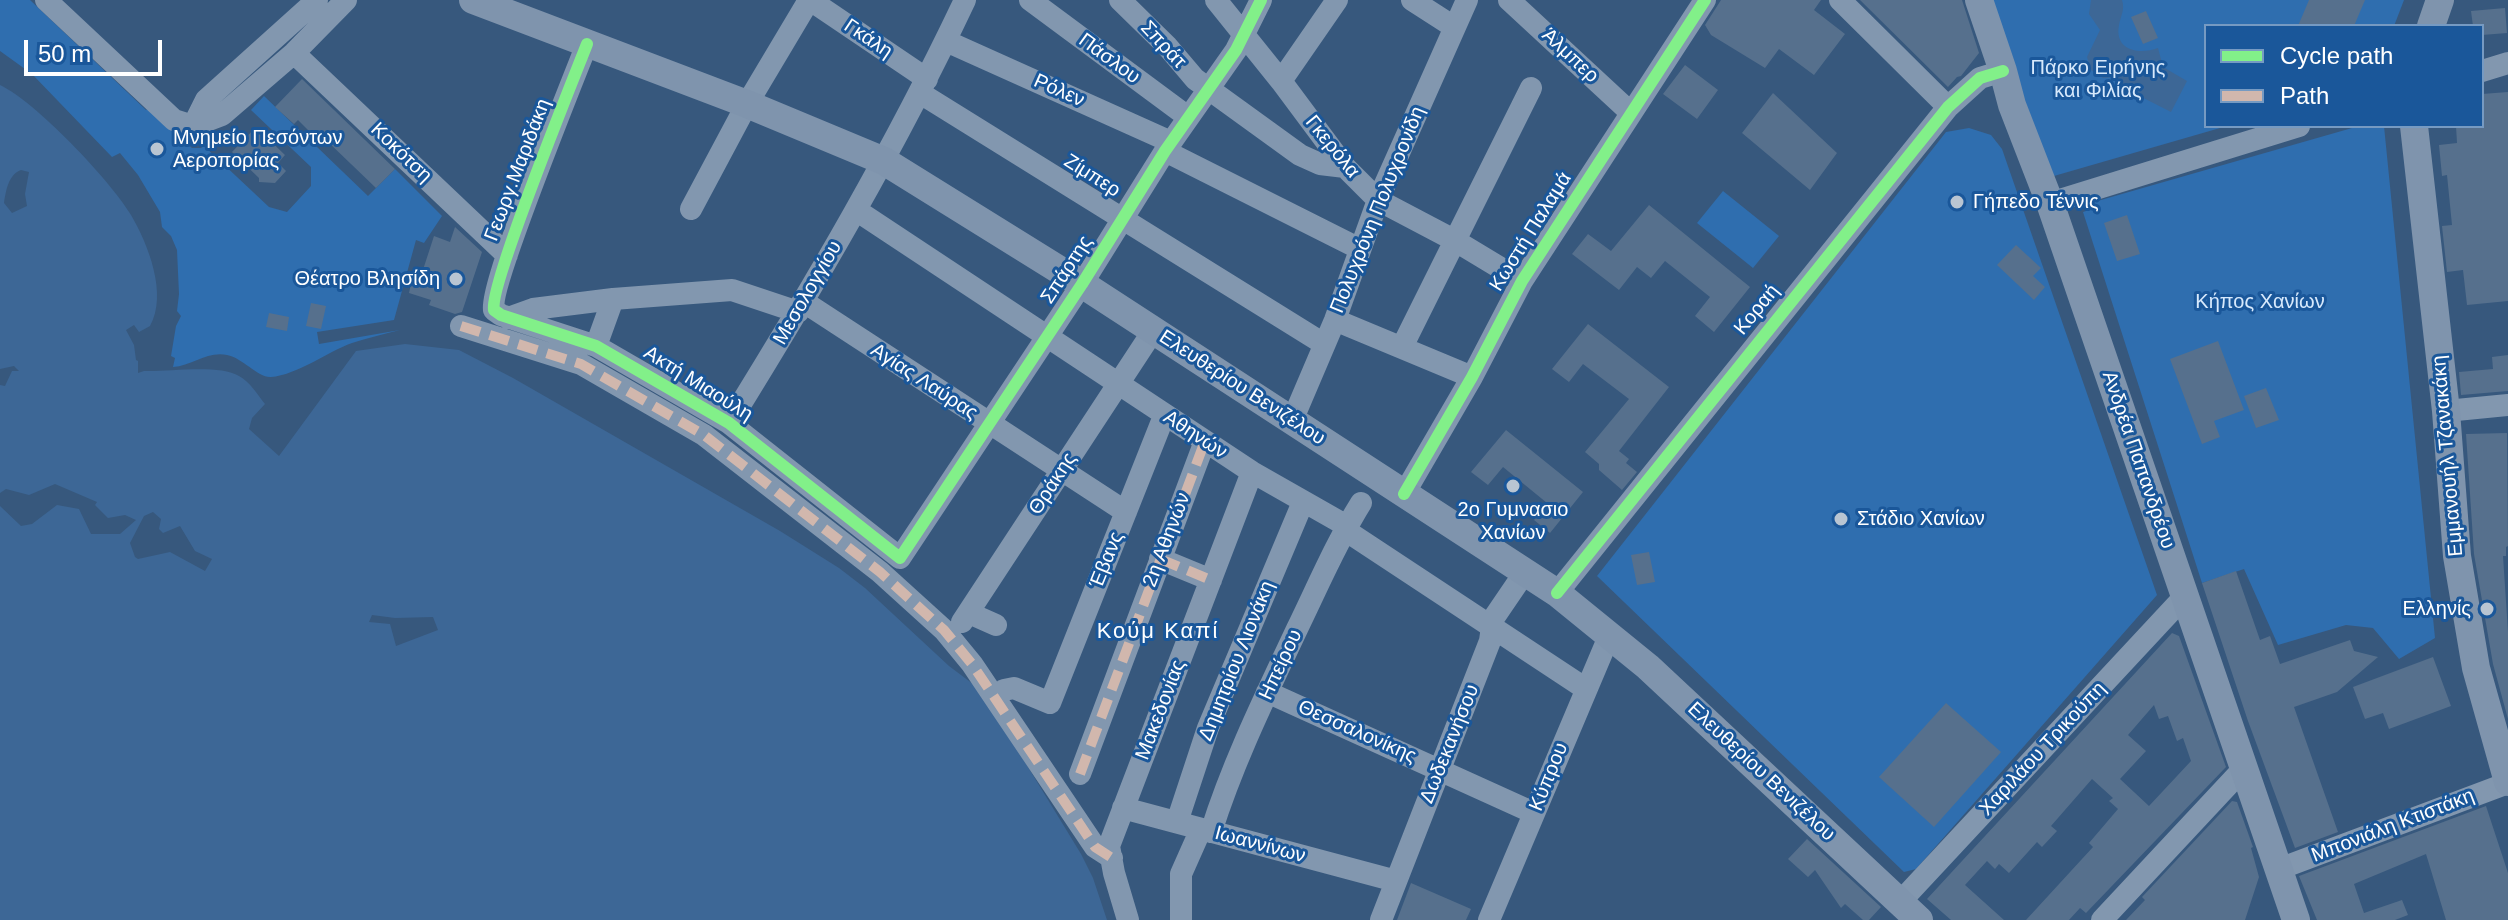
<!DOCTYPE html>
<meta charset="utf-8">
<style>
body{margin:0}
#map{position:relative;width:2508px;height:920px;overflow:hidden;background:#37587d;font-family:Helvetica,sans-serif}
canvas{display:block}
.legend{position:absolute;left:2204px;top:24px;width:280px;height:104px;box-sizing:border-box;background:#1a579a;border:2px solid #769ac2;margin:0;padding:10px 14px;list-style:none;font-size:24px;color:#fff}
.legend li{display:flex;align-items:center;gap:16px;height:40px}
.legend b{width:40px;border:2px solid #769ac2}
.scale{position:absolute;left:24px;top:40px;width:138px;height:36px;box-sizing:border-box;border:4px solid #fff;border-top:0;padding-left:10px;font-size:24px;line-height:28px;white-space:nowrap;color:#fff;-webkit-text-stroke:6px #1a579a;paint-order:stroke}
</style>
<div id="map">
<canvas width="2508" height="920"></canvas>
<ul class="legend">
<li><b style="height:10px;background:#82f089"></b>Cycle path</li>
<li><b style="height:10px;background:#d1b7ad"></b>Path</li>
</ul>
<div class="scale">50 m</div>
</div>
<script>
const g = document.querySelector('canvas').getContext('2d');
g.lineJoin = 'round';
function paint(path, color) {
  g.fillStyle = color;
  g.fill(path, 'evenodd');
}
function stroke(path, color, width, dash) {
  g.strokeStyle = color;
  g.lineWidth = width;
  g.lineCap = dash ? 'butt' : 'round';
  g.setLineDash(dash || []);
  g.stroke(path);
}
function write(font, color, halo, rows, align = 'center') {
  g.font = font + ' Helvetica,sans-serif';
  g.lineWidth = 6;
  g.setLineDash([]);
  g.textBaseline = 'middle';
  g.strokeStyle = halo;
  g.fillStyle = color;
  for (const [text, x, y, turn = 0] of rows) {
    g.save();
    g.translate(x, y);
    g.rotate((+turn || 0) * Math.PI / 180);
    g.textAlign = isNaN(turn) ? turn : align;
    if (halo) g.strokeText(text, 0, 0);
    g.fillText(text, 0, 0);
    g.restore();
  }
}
paint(new Path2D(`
 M0,0H30L146,110L149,108L192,148H201L204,146L269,207L287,212L311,186V167L251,110L264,96L368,196L395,169L442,216L424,243L416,240L394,320L317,332L319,344L400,330C384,334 367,338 352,343C327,352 297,375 271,377C258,378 243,358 227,355C207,351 192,366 173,367L175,358L171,356L176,326L181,316L177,311L179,294L177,250L171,236L162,227L160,212L138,175L120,153L112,157L32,74L0,51Z
 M1986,0H2404L2394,26H2206V126H2227L2047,178Z
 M2359,126H2384L2435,638L2399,659L2373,628L2346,625L2278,645L2244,569L2202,583L2083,212L2089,210L2087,204Z
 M1969,128L1991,135L2002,149L2157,595L1916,869L1904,872L1597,576L1946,132Z
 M1723,191L1779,236L1753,268L1697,223Z`), '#2f6eaf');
paint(new Path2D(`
 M2091,0H2122C2125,10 2121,15 2119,25C2114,51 2140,55 2158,48L2163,67L2187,81L2171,112L2118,85L2116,77L2103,78L2091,70L2087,57L2100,30L2089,14Z
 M0,85C36,102 110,180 131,215C148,244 168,294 150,326L139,332L134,325L126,330L134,345L136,360L138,361V373L144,371C168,372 219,364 239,376C250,382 257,394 265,404L252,418L249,429L279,456L356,351L405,344L459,350L513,378L780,531L839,568L865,588L949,666L981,690L1081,854L1093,878L1107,920H0V506L21,526L32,524L57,505L79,509L91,534H120L136,520L125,515L108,518L95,505L97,502L55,484L29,495L6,489L0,493V385L5,386L12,371H19L14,366L0,369ZM21,170L29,172L25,194L27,206L12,213L4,203C6,191 8,175 21,170ZM153,512L161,519L159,529L163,533L180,526L195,551L212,559L205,571L170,552L138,559L135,557L130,543L144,516ZM372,615L395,618L433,617L438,630L396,646L390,624L369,622Z`), '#3d6796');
paint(new Path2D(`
 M1721,0H1821L1814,10L1845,34L1814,75L1779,49L1765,68L1711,35L1705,25Z
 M1860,0H1962L1979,53L1961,76L1957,77L1948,87Z
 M2309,0H2365L2354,26H2298Z
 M2505,8L2507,33L2482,35V26H2473L2471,11Z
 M2146,11L2158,38L2143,44L2131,17Z
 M1685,65L1718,90L1697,119L1663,94Z
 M302,79L395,169L376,188L326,140L322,144L298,120L294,124L275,107Z
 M2508,92V301L2467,305L2463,270L2447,272L2442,226L2452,225L2447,175L2442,176L2439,145L2457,143L2456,126H2482V94Z
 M1773,93L1837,153L1810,190L1742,133Z
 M256,127L285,155L278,163L286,171L275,183L259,182V178L232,152Z
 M1649,205L1750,287L1714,332L1695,316L1710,297L1665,261L1651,278L1637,267L1619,290L1572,254L1588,234L1611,251Z
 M2127,215L2140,254L2117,261L2104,223Z
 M455,227L482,252L462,312L455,314L429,305L431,300L409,293L412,279L419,282L434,236L450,242Z
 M2016,245L2041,268L2033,276L2045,287L2034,300L1997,265Z
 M311,303L326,306L321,329L306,326Z
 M269,313L289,317L287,331L266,327Z
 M1588,324L1669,387L1619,451L1629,459L1626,463L1637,472L1622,490L1599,470V464L1585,452L1629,399L1583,364L1569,382L1552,369Z
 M2218,341L2244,410L2214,421L2220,437L2202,444L2170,359Z
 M2508,355V391L2461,395L2459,372L2493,369L2492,357Z
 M2266,388L2279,420L2256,428L2244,396Z
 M1506,430L1583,492L1550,533L1534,520L1547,503L1503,467L1488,485L1471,472Z
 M2507,433L2508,546L2506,547V556H2503L2508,632V719L2493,664L2474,554L2466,434Z
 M1649,552L1655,582L1637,585L1631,555Z
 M2236,571L2260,640L2270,636L2280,664L2350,640L2354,651L2378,657L2337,692L2294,707L2338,832L2295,848L2248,721L2202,583Z
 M2172,633L2179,636L2226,767L2086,913L2080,908L2069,920H2026L2093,847L2089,843L2118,809L2109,801L2113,798L2092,779L2051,826L2057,831L2042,847L2037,842L2009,873L1999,864L1995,869L1987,861L1965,885L2004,920H1951L1927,899ZM2154,705L2159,719L2168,716L2177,741L2183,738L2191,761L2149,806L2120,779L2146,751L2128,735Z
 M2433,657L2451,706L2389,729L2383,713L2365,719L2353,687Z
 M1946,703L2001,752L1934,827L1879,777Z
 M2232,801L2237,802L2253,847L2251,848L2259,877L2245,920H2126L2145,900L2142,897Z
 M2486,806L2508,873V920H2446L2426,854L2354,884L2364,913L2402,900L2408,915L2395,920H2317L2299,876Z
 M1807,839L1881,907L1869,920H1863L1845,904L1841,908L1815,870L1808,877L1788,859Z
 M1411,883L1471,909L1466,920H1397Z`), '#56708d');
stroke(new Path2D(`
 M46,0L174,120L193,126
 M810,0L927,79
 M1030,0L1188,117
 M1120,0L1167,46L1195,79L1300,155L1320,164L1345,167
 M1216,0L1281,81L1345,167L1378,200L1454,240L1522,281
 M1412,0L1454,27
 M1509,0L1630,112
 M1840,0L1948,107
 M946,41L1171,142
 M587,44C573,80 488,289 494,310L501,315L596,346L729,423L900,558L1082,284L1165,151L1236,50L1261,0
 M294,53L507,255
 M2482,71L2508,63
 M1281,81L1337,0
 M920,93L1324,344
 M193,126L222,115L294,53L346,0
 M193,126L206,100L317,0
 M1165,151L1360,249
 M2050,203L2299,126
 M691,209L747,104L809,0
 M856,210L1252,472L1347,526
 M804,302L1126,512
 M508,318L533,309L613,299L732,290L798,312
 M1335,320L1472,377
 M461,326L581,364L704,435L880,572L944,630L972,664L1095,847L1112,858
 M596,346L613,299
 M1402,347L1531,88
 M2446,411L2508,405
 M1292,421L1335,320L1378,200L1467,0
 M729,423C814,286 896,146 965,0
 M1404,494L1472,377L1522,281L1705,0
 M1345,530L1586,689
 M1160,559L1211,580
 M1557,593L1948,107L1980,78L2003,71
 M969,613L996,625
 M962,622L1153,331
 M1004,690L1014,688L1050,703L1164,416
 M1267,692L1534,813
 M1080,774L1205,441
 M1123,808L1396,881
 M1177,822L1208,728L1303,502
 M1211,832C1233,762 1266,695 1297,629C1318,586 1336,543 1361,503
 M2279,869L2508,783
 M1901,901L2185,596
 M1128,920L1114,873L1109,846L1252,472
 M1181,920V874L1201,829
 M1381,920L1490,641L1493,619L1525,572
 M1489,920L1610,634
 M2102,920L2244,768`), '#8297af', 22);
stroke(new Path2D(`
 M473,0L747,104L884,161L1082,284L1557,593L1648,667L1919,920
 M1979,0L2003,71L2012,105L2050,203L2296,920
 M2431,26L2440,0
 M2414,126L2446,411L2457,556L2476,668L2508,782`), '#7f94ad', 28);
stroke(new Path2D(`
 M461,326L581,364L704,435L880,572L944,630L972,664L1095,847L1112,858
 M1160,559L1211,580
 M1080,774L1205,441`), '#d1b7ad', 10, [20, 10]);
stroke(new Path2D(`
 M587,44C573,80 488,289 494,310L501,315L596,346L729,423L900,558L1082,284L1165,151L1236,50L1261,0
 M1404,494L1472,377L1522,281L1705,0
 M1557,593L1948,107L1980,78L2003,71`), '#82f089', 12);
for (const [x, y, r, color] of [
 [157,149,8,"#b9c5d2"],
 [1957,202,8,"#b9c5d2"],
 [456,279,8,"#b9c5d2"],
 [1513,486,8,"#b9c5d2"],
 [1841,519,8,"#b9c5d2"],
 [2487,609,8,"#b9c5d2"]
]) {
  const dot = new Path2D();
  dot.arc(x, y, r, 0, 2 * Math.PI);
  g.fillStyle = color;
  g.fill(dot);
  stroke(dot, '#1a579a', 3);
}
write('20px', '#fff', '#1a579a', [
 ["Γκάλη",868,39,34],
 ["Σπράτ",1163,45,47],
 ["Άλμπερ",1570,56,43],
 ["Πάσλου",1109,59,36],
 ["Ρόλεν",1059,91,24],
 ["Γκερόλα",1332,147,51],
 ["Κοκότση",401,153,44],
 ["Γεωργ.Μαριδάκη",518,170,-69],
 ["Ζίμπερ",1092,176,32],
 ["Πολυχρόνη Πολυχρονίδη",1378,210,-68],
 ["Κωστή Παλαμά",1531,232,-58],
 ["Σπάρτης",1067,270,-57],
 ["Μεσολογγίου",808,293,-60],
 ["Κοραή",1757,310,-51],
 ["Αγίας Λαύρας",924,382,33],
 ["Ακτή Μιαούλη",698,384,32],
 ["Ελευθερίου Βενιζέλου",1242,388,33],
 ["Αθηνών",1195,435,33],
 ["Εμμανουήλ Τζανακάκη",2448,456,-95],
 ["Ανδρέα Παπανδρέου",2138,460,71],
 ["Θράκης",1053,484,-57],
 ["2η Αθηνών",1167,540,-69],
 ["Έβανς",1107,560,-68],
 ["Δημητρίου Λιονάκη",1237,661,-68],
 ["Ηπείρου",1281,665,-65],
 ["Μακεδονίας",1161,710,-69],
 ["Θεσσαλονίκης",1357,732,24],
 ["Δωδεκανήσου",1450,744,-68],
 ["Χαριλάου Τρικούπη",2043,749,-47],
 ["Ελευθερίου Βενιζέλου",1761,772,43],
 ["Κύπρου",1549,777,-68],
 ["Μπονιάλη Κτιστάκη",2393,826,-21],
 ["Ιωαννίνων",1260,845,15]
]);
write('20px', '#d7e9fc', '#1a579a', [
 ["Πάρκο Ειρήνης",2098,68],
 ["και Φιλίας",2098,91],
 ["Κήπος Χανίων",2260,302]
]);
write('20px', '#fff', '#1a579a', [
 ["Μνημείο Πεσόντων",173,138],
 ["Αεροπορίας",173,161],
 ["Γήπεδο Τέννις",1973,202],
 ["Θέατρο Βλησίδη",440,279,"right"],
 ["2ο Γυμνασιο",1513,510,"center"],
 ["Χανίων",1513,533,"center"],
 ["Στάδιο Χανίων",1857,519],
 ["Ελληνίς",2471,609,"right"]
], 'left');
g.letterSpacing = '2px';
write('22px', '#fff', '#1a579a', [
 ["Κούμ Καπί",1158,632]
]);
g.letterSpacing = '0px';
</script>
